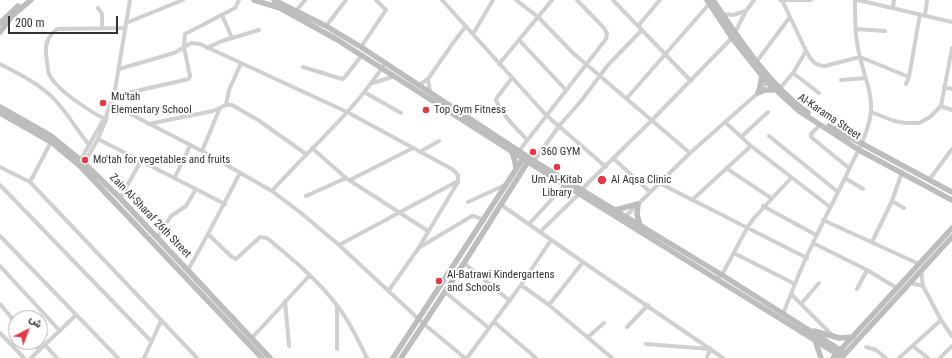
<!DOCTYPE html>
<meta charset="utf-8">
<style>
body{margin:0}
#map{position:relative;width:952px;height:358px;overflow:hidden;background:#fff;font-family:"Roboto Condensed",Vazirmatn,sans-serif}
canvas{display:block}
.north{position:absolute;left:8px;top:310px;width:40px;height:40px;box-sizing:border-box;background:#fff;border:1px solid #adadad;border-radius:50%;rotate:42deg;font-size:11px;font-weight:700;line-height:16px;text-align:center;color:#333}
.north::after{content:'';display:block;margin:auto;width:14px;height:18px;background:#e63946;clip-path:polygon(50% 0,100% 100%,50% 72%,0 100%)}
.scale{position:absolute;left:8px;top:16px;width:110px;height:18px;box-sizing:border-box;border:2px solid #333;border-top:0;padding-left:5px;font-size:12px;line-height:14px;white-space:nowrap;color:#333;-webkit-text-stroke:3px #fff;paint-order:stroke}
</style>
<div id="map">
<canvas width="952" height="358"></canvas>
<div class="north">ش</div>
<div class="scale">200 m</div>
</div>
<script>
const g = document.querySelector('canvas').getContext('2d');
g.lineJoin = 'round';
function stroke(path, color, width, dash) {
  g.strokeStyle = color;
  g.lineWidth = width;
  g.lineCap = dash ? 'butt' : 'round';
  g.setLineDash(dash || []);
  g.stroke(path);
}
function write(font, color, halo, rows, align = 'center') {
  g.font = font + ' "Roboto Condensed",sans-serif';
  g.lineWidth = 4;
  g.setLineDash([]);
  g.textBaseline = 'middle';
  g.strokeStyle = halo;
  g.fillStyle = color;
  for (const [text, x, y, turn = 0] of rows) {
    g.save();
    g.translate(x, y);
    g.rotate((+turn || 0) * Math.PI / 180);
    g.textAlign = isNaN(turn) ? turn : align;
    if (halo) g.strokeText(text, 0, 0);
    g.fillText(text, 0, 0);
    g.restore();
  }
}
stroke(new Path2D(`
 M442,0L546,115L606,167
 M516,0L538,17L573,53L690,153
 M613,0L691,81
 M780,0H782L806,51L793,73L780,88
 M782,0H811
 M858,0L952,22
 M893,7L894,0
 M98,8L102,14V28
 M296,11L305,0
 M723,14L733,15L746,11
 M222,15L232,38
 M925,15L927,0
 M126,23L183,0
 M326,26L346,0
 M638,26L660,0
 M856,29L885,31
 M473,34L493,0
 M519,40L566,90
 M361,47L386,10L376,0
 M207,48L222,41L259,30
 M806,51C811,59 814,66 825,66L860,57L909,77
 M757,61L790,17
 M0,64C19,74 40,84 55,100C67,113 78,131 89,145
 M499,64L552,0
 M303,67L342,79L345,77L362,55
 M119,69L174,53L191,43L200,44L347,112L452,169L458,175V181L339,245
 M793,73L819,93
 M512,78L496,99C499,112 518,130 527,140
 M428,79L430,92
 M841,80L866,78
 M373,83L395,76
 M906,84L909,77L920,14
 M419,85L428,79L453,43L466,26
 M944,87L952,89
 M364,92L401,113
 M114,96L189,79L190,76L184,47L185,34L235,8L239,0
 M627,98L710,3
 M111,104L202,151L272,191L301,213L339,245L424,324L465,358
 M226,105L229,90L241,63
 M941,106L952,110
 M871,112L894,121L906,123H919L930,117L941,106L952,48
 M106,120C91,112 56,90 49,74C47,68 47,60 46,53C45,43 49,35 57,29L125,28
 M725,122L751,146L830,207
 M148,124L213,111L226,105H232L258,120L306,154
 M820,125L811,134V137L849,168
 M769,136L838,192
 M741,137L768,112
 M98,139L225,204
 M312,148L346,178L428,231
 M202,151L220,108
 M519,151L606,39L607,33L604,28L577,0
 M420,152L439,141
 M614,159L650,192
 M80,161L105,117
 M534,161L559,126L581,101L608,65L642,30
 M83,165L98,139L106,120L107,113L114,96L130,0
 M0,167L30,182L197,358
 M726,168L771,198
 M175,177L190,146
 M845,178L863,189
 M350,180L413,148
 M929,180L952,149
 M30,182L51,142
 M659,183L807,258
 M0,185L151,341
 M581,190L652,120L732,38L746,11L754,0
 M272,191C310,148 355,111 385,63
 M306,196L346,178
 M120,198L141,161
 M692,200L751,146
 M892,201L904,208
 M468,202L505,185
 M500,204L583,262
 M763,206L816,235
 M625,217L690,153L758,93L768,81
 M823,220L919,264
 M529,224L565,185
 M540,232L579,194
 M208,234L232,257L236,259L260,237L267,238C291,258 317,279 336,304C349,320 358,340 367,358
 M0,236L118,358
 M157,238L171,216L186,206L196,189
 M872,242L892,201L902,172
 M813,243L867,270L897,288
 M420,247L472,216H474L484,220
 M734,253L795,284
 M464,263L510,301
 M0,266L60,331
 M188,270L208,234L240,173
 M921,271L923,286L941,320L952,336
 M719,276L722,275L747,228L754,218L791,178
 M911,283L923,286
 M521,285L551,240
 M857,289L867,270
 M389,290L418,249L458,182
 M445,292L489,328
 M791,294C806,253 827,215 846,176C855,156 869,133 871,111C872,92 864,75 860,57C855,39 855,19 855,0
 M285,301L289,346
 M0,304L16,323
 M801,304L819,283
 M549,305L583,262L723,358
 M783,314L791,294L833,336
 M494,322L536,358
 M627,327L648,305
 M0,333L24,358
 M588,337L604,323
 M251,339L309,276
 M33,342L39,350
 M646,344L710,349
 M45,345L57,358
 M913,346L928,358
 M866,347L876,350L886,358
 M337,349V305
 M31,358L76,315
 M144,358L161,321
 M467,358L521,285L549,305L612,358
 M707,358L710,348
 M899,358L941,320
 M940,358L952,346`), '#d0d0d0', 4);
stroke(new Path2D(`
 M254,0L280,8L336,39L528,162L842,357
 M274,0L326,26L361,47L534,161L722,275L845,353
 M707,0L732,38L767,82L799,111L859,150L952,200
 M713,0C740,40 768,84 808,113
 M0,23L18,6
 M0,32L12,16L31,0
 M758,93L760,87L762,75
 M758,93L765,90H775
 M0,107L51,136L84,163L120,198L270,358
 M0,113L51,142L81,167L262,358
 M829,126L952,192
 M512,152L515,162L516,169
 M615,210L638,204L637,215L640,225
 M814,331L839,338L853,337
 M815,340L821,358
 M844,355L952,237
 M393,358L524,157
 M401,358L464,263L529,160
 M833,358L952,228`), '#bdbdbd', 5.5);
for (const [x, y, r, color] of [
 [103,103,4,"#e63946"],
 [426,110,4,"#e63946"],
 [533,152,4,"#e63946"],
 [85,160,4,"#e63946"],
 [557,167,4,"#e63946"],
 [602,180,5,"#e63946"],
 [439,281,4,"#e63946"]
]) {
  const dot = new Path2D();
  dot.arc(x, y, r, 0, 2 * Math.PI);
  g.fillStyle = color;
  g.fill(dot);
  stroke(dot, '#fff', 1.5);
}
write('11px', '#333', '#fff', [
 ["Mu'tah",111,97],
 ["Elementary School",111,110],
 ["Top Gym Fitness",434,110],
 ["360 GYM",541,152],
 ["Mo'tah for vegetables and fruits",93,160],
 ["Um Al-Kitab",557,180,"center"],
 ["Library",557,193,"center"],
 ["Al Aqsa Clinic",611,180],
 ["Al-Batrawi Kindergartens",447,275],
 ["and Schools",447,288]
], 'left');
write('11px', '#333', '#fff', [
 ["Al-Karama Street",829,117,34],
 ["Zain Al-Sharaf 26th Street",150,216,46]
]);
</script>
